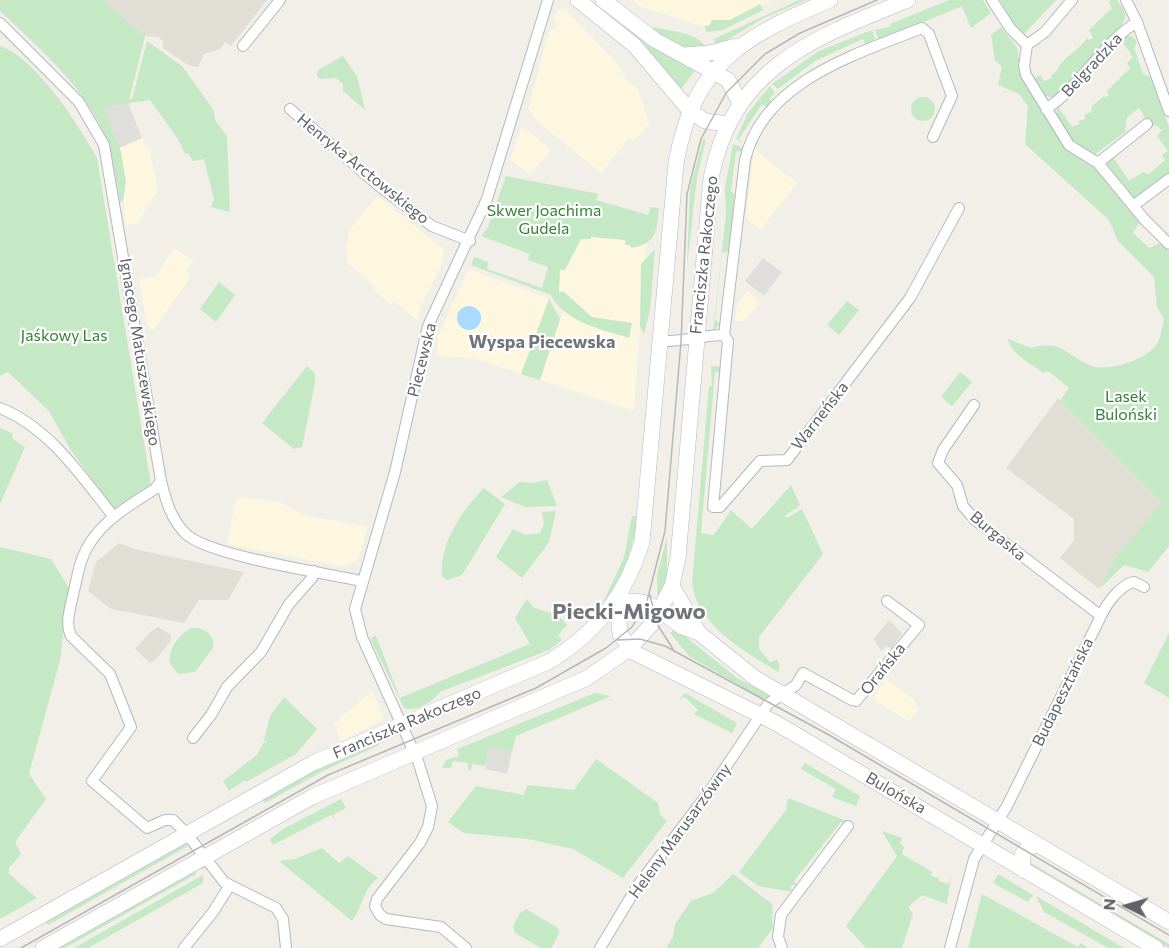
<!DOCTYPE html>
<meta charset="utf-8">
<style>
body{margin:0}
#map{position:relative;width:1169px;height:948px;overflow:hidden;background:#f1efe8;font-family:Commissioner,sans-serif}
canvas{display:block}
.north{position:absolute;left:1097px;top:876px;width:60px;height:60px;-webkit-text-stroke:4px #fff;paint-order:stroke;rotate:275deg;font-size:16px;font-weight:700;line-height:24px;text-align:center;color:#5f6368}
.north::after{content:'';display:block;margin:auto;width:21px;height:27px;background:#5f6368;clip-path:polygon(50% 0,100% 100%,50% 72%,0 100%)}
</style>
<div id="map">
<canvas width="1169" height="948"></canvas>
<div class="north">N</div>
</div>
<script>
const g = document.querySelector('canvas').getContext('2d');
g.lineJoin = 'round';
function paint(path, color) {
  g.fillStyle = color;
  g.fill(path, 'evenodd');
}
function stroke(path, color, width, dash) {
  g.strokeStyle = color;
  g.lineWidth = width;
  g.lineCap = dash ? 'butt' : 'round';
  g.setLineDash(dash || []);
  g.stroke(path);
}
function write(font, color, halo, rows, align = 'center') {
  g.font = font + ' Commissioner,sans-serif';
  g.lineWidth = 4.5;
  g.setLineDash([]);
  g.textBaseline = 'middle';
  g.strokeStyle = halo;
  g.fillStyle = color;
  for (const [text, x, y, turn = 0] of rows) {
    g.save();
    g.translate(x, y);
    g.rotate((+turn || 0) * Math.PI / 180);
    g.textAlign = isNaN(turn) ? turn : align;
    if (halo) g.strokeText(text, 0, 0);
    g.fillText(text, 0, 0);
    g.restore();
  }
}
paint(new Path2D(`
 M633,0H772L738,18L702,26L642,7Z
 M563,7L617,63L625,78L638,89L649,123L634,141L629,138L601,173L538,122L528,109L549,32L558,26L553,16Z
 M522,126L551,150L530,175L510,159Z
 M142,138L144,145L149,147L158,190L138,223L126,225L123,194L126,182L119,148Z
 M754,149L797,183L760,230L746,218Z
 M377,196L444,249L443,262L421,305L418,321L394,301L391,305L373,290L376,287L347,263L346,245L350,230Z
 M648,215L634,411L540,380L564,309L559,304L552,270H565L581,237Z
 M174,248L194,261L186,273L191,276L153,331L147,325L139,279L156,276Z
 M469,269L549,299L521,374L477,359L437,355L438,336Z
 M747,291L760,301L745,321H735L737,305Z
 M240,497L280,502L304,515L368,527L358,559L346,567L227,544L235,503Z
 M886,679L913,699L919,709L909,721L872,699Z
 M372,691L384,719L341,741L333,724L341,720L340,718Z`), '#fef7e0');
paint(new Path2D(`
 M128,103L142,138L119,148L102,106Z
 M763,258L782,272L764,296L745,281Z
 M889,620L902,633L891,649L887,646L881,651L874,639Z
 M490,747L512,751L507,774L485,769Z`), '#e0deda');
paint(new Path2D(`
 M94,0H267L231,46L225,42L220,49L204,54L198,67L188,65L163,48V41L159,37L142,36Z
 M1058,398L1163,503L1116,557L1099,589L1060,558L1074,540V519L1006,468Z
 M119,543L134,549L244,572L228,600H199L184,623L111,609L88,591L96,562Z
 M158,627L171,635V641L154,661L150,663L135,649L150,632Z`), '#e1ded6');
paint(new Path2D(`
 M0,0H103L145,37L129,100L132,99L147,41L182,66L213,109L215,120L227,136L230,212L211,207L214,199L204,159L193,161L188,153L185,154L178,139L150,100L103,107L121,152L126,182L123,201L120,202C116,178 112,152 102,129C80,83 37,46 0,11Z
 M590,0L623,26L696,69L681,89Z
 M799,0H806L764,18L715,47L714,39Z
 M949,0H983L991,13L971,28L962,6L879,41L875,30L891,27L890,24Z
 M1000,0H1056L1025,33L1017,30Z
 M1111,0H1117C1120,5 1126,11 1125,17C1123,34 1070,83 1055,98L1045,96L1034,79L1040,75L1044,81L1052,78L1051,75L1057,71C1062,57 1078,52 1087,38L1089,40L1093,38L1089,30L1112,8L1109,2Z
 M760,4L763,10L723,30L706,32L705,26H709L712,20H730Z
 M654,27C669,31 700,33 707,49L683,48L651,31Z
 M1001,27L1017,47L1020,66L1081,157L1098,171L1137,218L1139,223L1133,233L1149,248L1163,242L1169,251V546L1148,572L1124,565L1099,589L1116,557L1162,503L1060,401L1069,388L1048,371L1043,373C1032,364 1011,354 1008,339L1031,348C1059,339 1066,354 1089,365C1106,373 1146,360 1156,345C1161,339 1162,326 1164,319L1157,307L1154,277L1118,241L1109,220L1025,144L1028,106L1019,94L998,85L1002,67L995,60L991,35Z
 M872,30L876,42L866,46L863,39L815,61L778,89L772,84L819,51Z
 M1125,36H1132L1137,42L1134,48L1143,74L1151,77L1169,127V174L1139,197L1133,198L1127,193L1107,164L1113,157L1129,181L1143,172L1149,174L1165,160L1162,155L1168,151L1157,136L1162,130L1155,125L1151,128L1139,108L1127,117L1125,132L1094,155C1080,146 1049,128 1058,107L1072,127L1080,124L1078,121L1086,119L1084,115L1091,112L1092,106L1104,96L1105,98L1109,95L1107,91L1130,68L1127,63L1133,57L1121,40Z
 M0,46C35,57 79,125 97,158L151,485L114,509L70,449L49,411L8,372L0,376Z
 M343,56L357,76L365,110L343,91V84L336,78L320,79L317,76L318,70Z
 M770,86L775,93L769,99L772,103L768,108L762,104L739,139L743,143L736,139L748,113Z
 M911 109a12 12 0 1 1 24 0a12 12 0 1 1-24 0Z
 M703,139L706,140L697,177L687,267L690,189Z
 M733,144L742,148L741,152L736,151L731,191L735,195L729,251L722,253L715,319L720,324L713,331L726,215L725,188Z
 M506,176L599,194L596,200L648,215L651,207L659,208C657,230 657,244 631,248L630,245H625V240L591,237V239H581L565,270H560L559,292H564L592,317L632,323L629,338C601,329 566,323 551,295L471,265L474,257L488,262L487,269L542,288L548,267L528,260L530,254L481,236L488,227Z
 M655,249L650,310L644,334L640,326L641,264Z
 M219,282L235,295L216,322L200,309Z
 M549,299L560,319L540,380L521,374Z
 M847,301L859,310L839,335L827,325Z
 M307,366L315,374V383L302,447L294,449L262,423Z
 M711,366L722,367L721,372H715L701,533L714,535L731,510L752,529L791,485L800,505L785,516L787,518L802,509L823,554L759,637V649L770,662L777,660L780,665L778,672C744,651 697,625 692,583L709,386H712Z
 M960,372L972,382L952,406L941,397Z
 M0,428L12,433L13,439L25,447L0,504Z
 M637,469L644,476C637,529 631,574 596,618L624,557L632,516H638L642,474Z
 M547,480L557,506L525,507L501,497L520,482L533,483Z
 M484,488L505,504L462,575L447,580L442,577C440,542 461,512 484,488Z
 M556,511L549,542L522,578L496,557L513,529L525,535L540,533L544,524L542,512Z
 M667,537V581L658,600L657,575Z
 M0,547L51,559L69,588L60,660L29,774L46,799L15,842L21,854L9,868V874L37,898L0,919Z
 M527,599L534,608L558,615L567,625L558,635L562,640L549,650L440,692C432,702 418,712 404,708L371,640L372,637L376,636L400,698L530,644L515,618Z
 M192,628C205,627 215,634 213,648L195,672L178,674L170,663C168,649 179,634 192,628Z
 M676,629L737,678L772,696L763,699L690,657L670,633Z
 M1169,633V698L1144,683Z
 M595,693L611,696L516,736L512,751L490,747L485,766L472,764L471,770H468V763L453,761L451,768H442L446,760L459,756L457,749Z
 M685,693L737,723L732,733L694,714L698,710L685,697L679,699Z
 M284,697L317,729L296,754L246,782L245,780L229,791L223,781L257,755L264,742L269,744L264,740L270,716Z
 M377,740L379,745L323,771L265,803L263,800L319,765Z
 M596,759L658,803L660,815L667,821L623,878L573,849L528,839L464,833L448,822L476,786L524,795L527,785L574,790Z
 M805,763L860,796L856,806L832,797L836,789L801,769Z
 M788,798L847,821L844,824L841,822L794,881L797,885H792L790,888L793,892L758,886L739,872L786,810Z
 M341,799L346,808L333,815L336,821L331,815L273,845L270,839L283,829Z
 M882,831L902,838L900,843L904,847L902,854L932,872L931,876L939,878V881L948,884L951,877L947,904L922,895L908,907L913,914L902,948H866L846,926L897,856Z
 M185,843L188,846L48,925L44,919Z
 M322,848L339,863L348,856L378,878C363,888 363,907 352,921L279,861L295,859Z
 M1024,859L1169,944V948L1027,866Z
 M203,866L206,868L196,870V874L65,948H54Z
 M733,874L772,904L773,928L758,948H666L673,937L675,924L691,901L713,893Z
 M998,874L1033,895L1028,902L993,883Z
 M203,875V883L88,948H74Z
 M982,894L1078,947L1081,943L1088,948H968Z
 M1036,896L1114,942L1124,948H1108L1044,912Z
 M526,909L558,928L559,934L551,948H541L515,933L513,926L520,913Z`), '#c5e8c5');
paint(new Path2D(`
 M457 318a12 12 0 1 1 24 0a12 12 0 1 1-24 0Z`), '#aadaff');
const street = new Path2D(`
 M992,0L1010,28L1027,45
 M1072,0L1045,32L1027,45L1024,66L1026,75L1069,145L1098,163L1144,219L1169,244
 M1126,0L1137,22L1169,111
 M0,23L79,102L104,145L161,481C166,501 171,520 187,535C212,556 324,573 361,581
 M243,46L280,0
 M290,109L378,185L432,226L470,241
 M1046,109C1082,86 1101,44 1137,22
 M933,137L952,96L929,34L922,28C857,54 763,81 745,160L724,335L728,341L713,507H720L760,461L787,460L910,298L959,208
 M1098,163L1147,124
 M1133,206L1169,179
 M661,341C683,342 702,335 724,335
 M974,405L943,450L938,463L957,485L963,506L975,520L1101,616
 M0,408C50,428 81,476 114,517
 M161,481L155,489C127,507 94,525 82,559C78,570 76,583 73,595C70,609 65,623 71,636L110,674L131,727L92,781L147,828L165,820H173L186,833L224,882L276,908L283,919L286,948
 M193,738L211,715L227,687L261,652L289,604L312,578L314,571
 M184,948L213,912L230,885
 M466,948L441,927L386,919L380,915L375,906L377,899L420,843L428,827L432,806L418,761L362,637L355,609L395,472L428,326L487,199L548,0
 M600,948L638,885L709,792L768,704L796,685L803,673L852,700L856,701L919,625L887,601
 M782,948L778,937L781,915L848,826
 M950,948L974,859L1007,806L1101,616C1107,603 1120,585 1134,582L1144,587`);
const secondary = new Path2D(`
 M578,0L635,46L690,111L705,121L728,124
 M603,0L655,40L728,80L740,103
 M684,55L710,53L736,46
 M672,586L699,633
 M617,600L620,634L633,652L776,723L1156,948
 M617,600L642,602L657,608L682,627L699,633L755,678L1169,922
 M1023,870L1022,855L1029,847L1037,845
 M0,939L313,763L548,662C596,634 626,595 642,542L676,163C694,62 743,37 830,0
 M43,948L312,797L587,678L629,649L652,624L672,586L678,558L711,178C733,66 814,38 908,0`);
stroke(street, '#b5b8bc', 12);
stroke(secondary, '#b6babf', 16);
stroke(street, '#fff', 10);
stroke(secondary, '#fff', 15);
stroke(new Path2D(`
 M650,595L657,624L673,649
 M617,640L640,639L665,646L829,735L1169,935
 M21,948L328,775L536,688L606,648L632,627L647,601L665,531L681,342L687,194L701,139L726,93L765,54L800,33L877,0`), '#b6b7b8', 1.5);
write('16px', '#5f6368', '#fff', [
 ["Belgradzka",1092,65,-47],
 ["Henryka Arctowskiego",363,169,39],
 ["Franciszka Rakoczego",704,255,-84],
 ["Ignacego Matuszewskiego",140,352,81],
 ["Piecewska",422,360,-76],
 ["Warneńska",820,416,-52],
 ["Burgaska",998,536,40],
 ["Orańska",883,669,-51],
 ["Budapesztańska",1063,692,-64],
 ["Franciszka Rakoczego",407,723,-23],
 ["Bulońska",896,793,30],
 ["Heleny Marusarzówny",680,831,-54]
]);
write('16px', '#348238', '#fff', [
 ["Skwer Joachima",544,211],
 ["Gudela",544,229],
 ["Jaśkowy Las",64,336],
 ["Lasek",1126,397],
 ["Buloński",1126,415]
]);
write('bold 18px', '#70757a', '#fff', [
 ["Wyspa Piecewska",542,342]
]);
write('bold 22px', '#70757a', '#fff', [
 ["Piecki-Migowo",629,612]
]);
</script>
